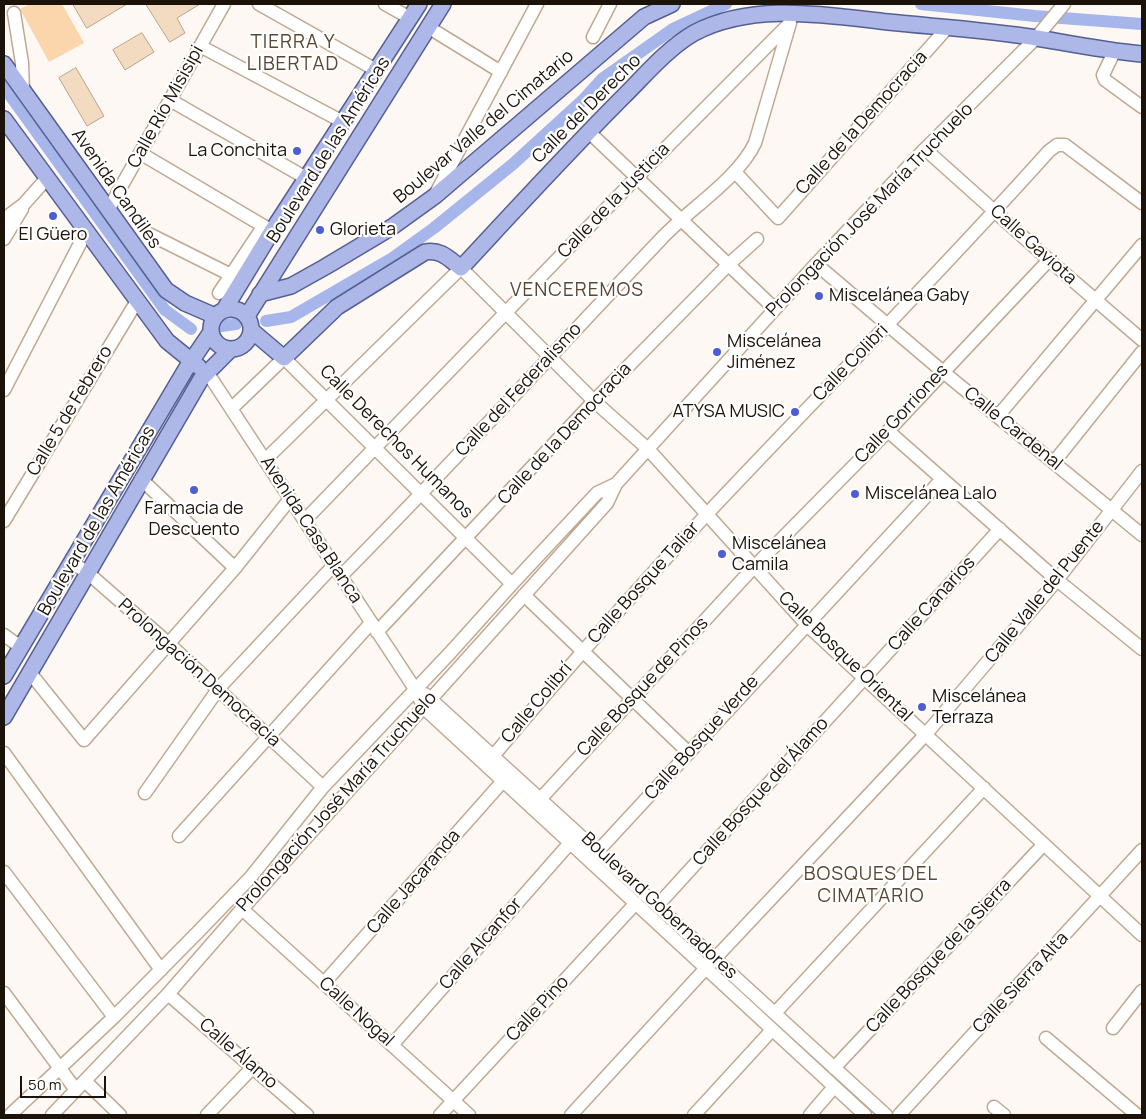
<!DOCTYPE html>
<meta charset="utf-8">
<style>
body{margin:0}
#map{position:relative;width:1146px;height:1119px;overflow:hidden;background:#fdf8f3;font-family:Manrope,sans-serif}
canvas{display:block}
.frame{position:absolute;inset:0;border:5px solid #1b130a;pointer-events:none}
.scale{position:absolute;left:20px;top:1076px;width:86px;height:22px;box-sizing:border-box;border:2px solid #1b130a;border-top:0;padding-left:6px;font-size:15px;line-height:18px;white-space:nowrap;color:#1b130a;-webkit-text-stroke:4px #fff;paint-order:stroke}
</style>
<div id="map">
<canvas width="1146" height="1119"></canvas>
<div class="frame"></div>
<div class="scale">50 m</div>
</div>
<script>
const ctx = document.querySelector('canvas').getContext('2d');
ctx.lineJoin = 'round';
function fillPath(path, color) {
  ctx.fillStyle = color;
  ctx.fill(path, 'evenodd');
}
function strokePath(path, color, width, dash) {
  ctx.strokeStyle = color;
  ctx.lineWidth = width;
  ctx.lineCap = dash ? 'butt' : 'round';
  ctx.setLineDash(dash || []);
  ctx.stroke(path);
}
function drawText(font, color, halo, rows, align = 'center') {
  ctx.font = font + ' Manrope,sans-serif';
  ctx.lineWidth = 4.5;
  ctx.setLineDash([]);
  ctx.textBaseline = 'middle';
  ctx.strokeStyle = halo;
  ctx.fillStyle = color;
  for (const [text, x, y, turn = 0] of rows) {
    ctx.save();
    ctx.translate(x, y);
    ctx.rotate((+turn || 0) * Math.PI / 180);
    ctx.textAlign = isNaN(turn) ? turn : align;
    if (halo) ctx.strokeText(text, 0, 0);
    ctx.fillText(text, 0, 0);
    ctx.restore();
  }
}
fillPath(new Path2D(`
 M 30,4 L 62,4 L 84,43 L 49,62 L 20,9 Z`), '#fbd5ab');
strokePath(new Path2D(`
 M 921,4 L 1035,16 L 1142,24
 M 4,87 L 165,310 L 191,329
 M 266,321 L 291,317 L 391,259 L 434,228 L 513,164 L 583,100 L 602,79 L 673,29 L 726,4
 M 221,326 L 236,324`), '#a6b5ea', 12);
const building = new Path2D(`
 M 73,4 L 127,4 L 87,28 Z
 M 146,4 L 200,4 L 177,18 L 185,33 L 170,42 Z
 M 142,33 L 154,52 L 125,70 L 113,50 Z
 M 76,68 L 104,116 L 87,126 L 59,78 Z`);
fillPath(building, '#f2dbc1');
strokePath(building, '#b9a28a', 1);
const minor = new Path2D(`
 M 259,4 L 376,70
 M 385,4 L 410,18
 M 14,13 L 22,63 L 23,91
 M 428,27 L 501,72
 M 593,37 L 610,4
 M 200,46 L 343,122
 M 1114,52 L 1103,75 L 1105,80 L 1142,107
 M 170,100 L 306,178
 M 589,132 L 775,309
 M 925,149 L 1049,260 L 1142,340
 M 140,153 L 272,231
 M 735,172 L 778,218 L 947,28
 M 436,193 L 537,4
 M 108,210 L 224,4
 M 4,219 L 24,204 L 47,178
 M 149,234 L 231,275
 M 4,239 L 22,209
 M 816,264 L 942,371 L 1142,535
 M 219,293 L 263,227
 M 207,372 L 415,689 L 424,708 L 865,1115
 M 4,390 L 86,232
 M 232,408 L 284,358 L 512,584
 M 998,416 L 1142,245
 M 888,431 L 1057,580 L 1142,649
 M 265,460 L 461,268 L 594,401 L 648,449 L 806,624 L 1142,935
 M 1054,462 L 1142,352
 M 141,479 L 235,568
 M 305,520 L 637,177 L 788,25
 M 4,521 L 137,301
 M 73,563 L 88,573 L 168,643 L 323,787
 M 341,576 C 450,466 554,352 661,239 C 689,209 738,179 755,143 L 790,23
 M 524,595 L 689,753
 M 377,632 L 594,401 L 728,265 L 757,239
 M 4,635 L 15,643 L 24,644
 M 31,674 L 84,740 L 235,568 L 290,499
 M 425,694 L 886,1115
 M 4,753 L 161,970
 M 494,755 C 563,673 634,592 707,514 C 821,393 938,275 1049,151 L 1057,145 L 1065,145 L 1142,203
 M 145,793 L 219,688 L 334,565
 M 532,808 L 754,567 L 888,431 L 1049,260
 M 179,836 L 371,623
 M 598,851 L 942,479
 M 4,872 L 114,1017
 M 658,905 L 1000,529
 M 242,909 L 469,1115
 M 324,983 L 503,781
 M 4,993 L 76,1090
 M 168,994 L 307,1115
 M 775,1013 L 984,788
 M 1113,1028 L 1142,991
 M 1046,1038 L 1137,1115
 M 392,1045 L 570,843
 M 834,1068 L 1044,844
 M 86,1082 L 120,1115
 M 994,1107 L 1004,1115
 M 10,1115 L 114,1017 L 198,932 L 250,878 L 323,787 L 450,653 L 512,584 L 597,493 L 616,484
 M 52,1115 L 168,994 L 242,909 L 607,503 L 616,484 L 816,264 L 925,149 L 1036,38 L 1064,4
 M 207,1115 L 253,1067
 M 440,1115 L 636,903
 M 571,1115 L 706,968 L 926,734 L 1057,580 L 1142,471
 M 694,1115 L 772,1030
 M 810,1115 L 834,1087
 M 899,1115 L 1142,850`);
const major = new Path2D(`
 M 4,64 L 166,290 L 185,303 L 215,316
 M 4,119 L 167,341 L 199,367
 M 260,294 L 291,286 L 325,267 L 392,227 L 435,196 L 644,17 L 672,4
 M211 329a20 20 0 1 1 40 0a20 20 0 1 1-40 0Z
 M 224,310 L 272,231 L 419,4
 M 247,316 L 443,4
 M 251,330 L 284,358 L 337,307 L 425,252 C 441,249 449,259 461,268 C 515,210 568,152 624,96 C 645,75 668,48 694,33 C 753,2 825,15 888,22 C 937,27 988,30 1037,38 C 1072,44 1107,51 1142,54
 M 4,676 L 186,369 L 211,332
 M 4,717 L 201,379 L 230,350`);
strokePath(minor, '#c0a991', 15);
strokePath(major, '#565f92', 18);
strokePath(minor, '#fff', 12);
strokePath(major, '#adb8e9', 15);
for (const [x, y, r, color] of [
 [297,151,5,"#4d5dd3"],
 [53,216,5,"#4d5dd3"],
 [320,230,5,"#4d5dd3"],
 [819,296,5,"#4d5dd3"],
 [717,352,5,"#4d5dd3"],
 [795,412,5,"#4d5dd3"],
 [194,490,5,"#4d5dd3"],
 [855,494,5,"#4d5dd3"],
 [722,554,5,"#4d5dd3"],
 [922,707,5,"#4d5dd3"]
]) {
  const dot = new Path2D();
  dot.arc(x, y, r, 0, 2 * Math.PI);
  ctx.fillStyle = color;
  ctx.fill(dot);
  strokePath(dot, '#fff', 2);
}
drawText('18px', '#1b130a', '#fff', [
 ["Calle Río Misisipi",166,107,-61],
 ["Calle del Derecho",587,109,-45],
 ["Calle de la Democracia",862,123,-48],
 ["Boulevar Valle del Cimatario",484,127,-40],
 ["Boulevard de las Américas",329,150,-58],
 ["Avenida Candiles",116,189,55],
 ["Calle de la Justicia",614,201,-46],
 ["Prolongación José María Truchuelo",870,210,-46],
 ["Calle Gaviota",1033,245,42],
 ["Calle Colibri",851,363,-46],
 ["Calle del Federalismo",519,390,-47],
 ["Calle 5 de Febrero",70,411,-59],
 ["Calle Gorriones",902,414,-47],
 ["Calle Cardenal",1013,429,39],
 ["Calle de la Democracia",565,434,-47],
 ["Calle Derechos Humanos",396,442,45],
 ["Boulevard de las Américas",97,521,-60],
 ["Avenida Casa Blanca",311,530,57],
 ["Calle Bosque Taliar",644,583,-48],
 ["Calle Valle del Puente",1045,592,-51],
 ["Calle Canarios",932,604,-48],
 ["Calle Bosque Oriental",845,657,44],
 ["Prolongación Democracia",199,673,42],
 ["Calle Bosque de Pinos",643,687,-47],
 ["Calle Colibrí",537,703,-50],
 ["Calle Bosque Verde",702,738,-48],
 ["Calle Bosque del Álamo",761,792,-48],
 ["Prolongación José María Truchuelo",337,802,-48],
 ["Calle Jacaranda",414,882,-49],
 ["Boulevard Gobernadores",659,906,43],
 ["Calle Alcanfor",481,944,-49],
 ["Calle Bosque de la Sierra",939,956,-47],
 ["Calle Sierra Alta",1021,983,-47],
 ["Calle Pino",538,1009,-47],
 ["Calle Nogal",356,1012,42],
 ["Calle Álamo",238,1054,41]
]);
drawText('18px', '#1b130a', '#fff', [
 ["La Conchita",287,151,"right"],
 ["Glorieta",330,230],
 ["El Güero",53,235,"center"],
 ["Miscelánea Gaby",829,296],
 ["Miscelánea",727,342],
 ["Jiménez",727,363],
 ["ATYSA MUSIC",785,412,"right"],
 ["Miscelánea Lalo",865,494],
 ["Farmacia de",194,509,"center"],
 ["Descuento",194,530,"center"],
 ["Miscelánea",732,544],
 ["Camila",732,565],
 ["Miscelánea",932,697],
 ["Terraza",932,718]
], 'left');
ctx.letterSpacing = '1px';
drawText('19px', '#5a4731', '#fff', [
 ["TIERRA Y",293,43],
 ["LIBERTAD",293,65],
 ["VENCEREMOS",577,291],
 ["BOSQUES DEL",871,875],
 ["CIMATARIO",871,897]
]);
ctx.letterSpacing = '0px';
</script>
